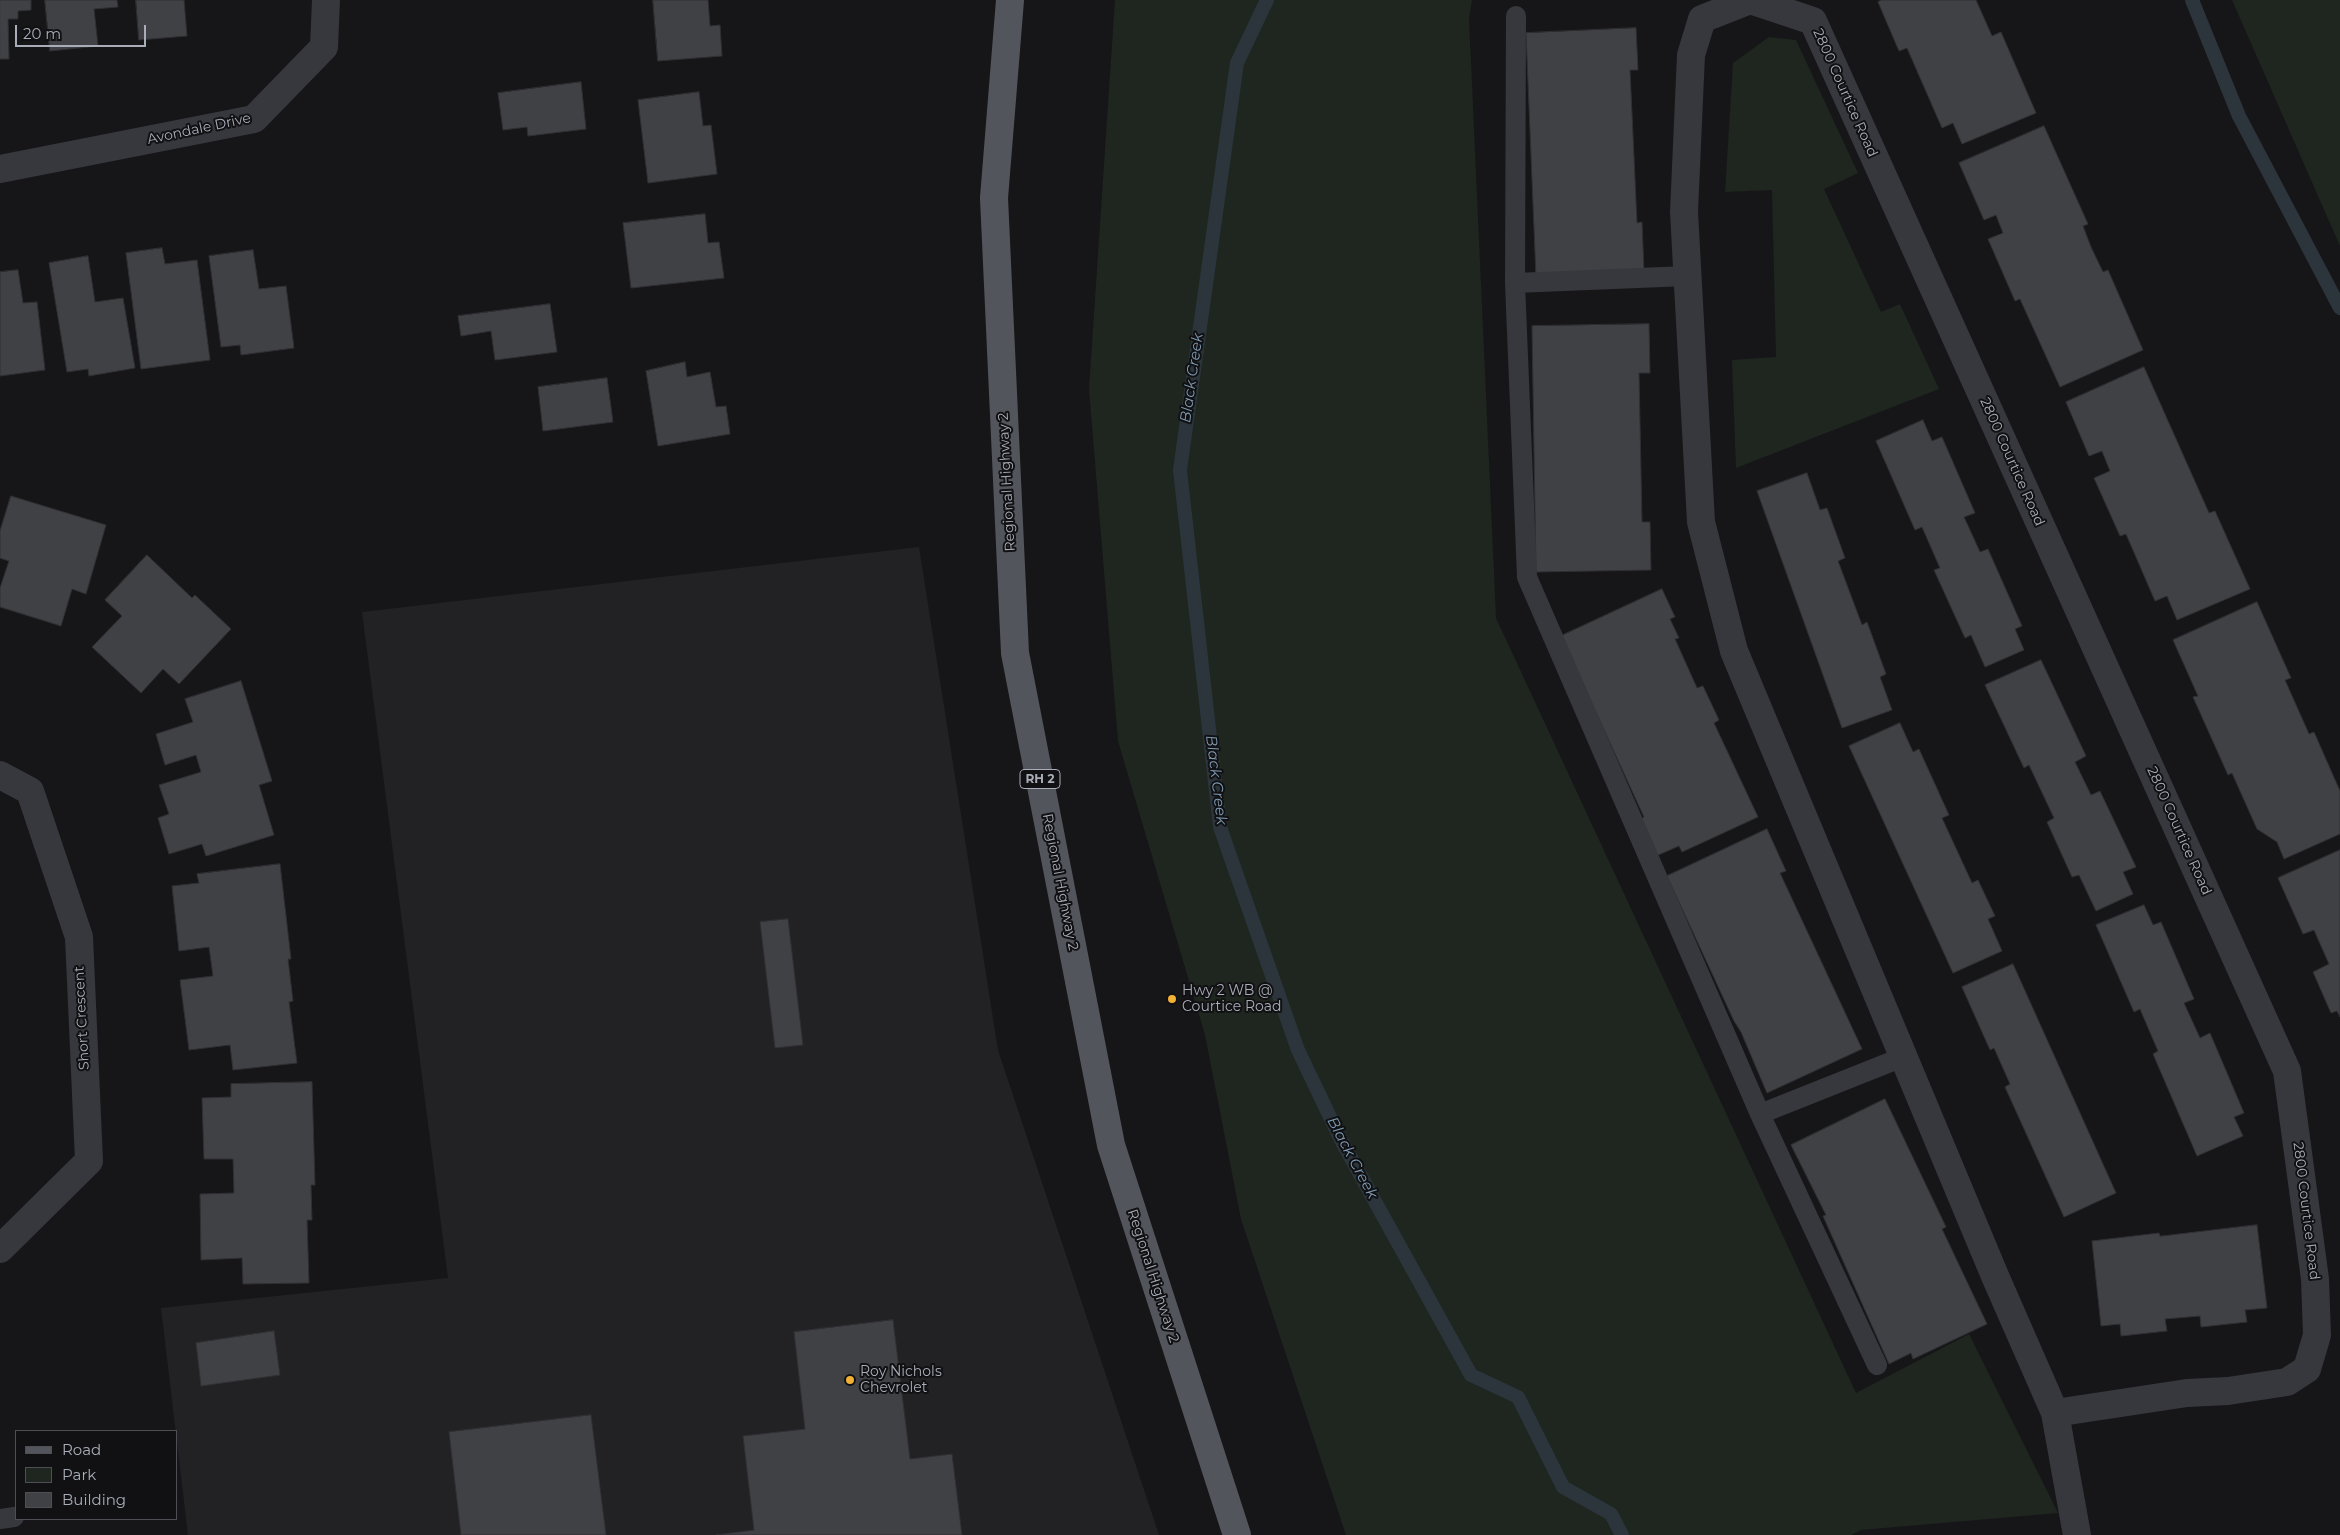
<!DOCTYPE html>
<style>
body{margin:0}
#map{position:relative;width:2340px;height:1535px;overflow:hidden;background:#161618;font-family:Montserrat,sans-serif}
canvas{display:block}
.legend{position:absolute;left:15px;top:1430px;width:162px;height:90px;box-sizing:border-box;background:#111113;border:1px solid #4d4f55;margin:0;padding:6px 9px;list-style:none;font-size:15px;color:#a8adb8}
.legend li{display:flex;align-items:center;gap:10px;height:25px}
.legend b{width:25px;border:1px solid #4d4f55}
.scale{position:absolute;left:15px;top:25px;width:131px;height:22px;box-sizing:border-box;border:2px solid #a8adb8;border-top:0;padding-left:6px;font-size:15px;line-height:18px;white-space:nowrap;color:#a8adb8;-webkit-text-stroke:4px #111113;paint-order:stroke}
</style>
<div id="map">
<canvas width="2340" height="1535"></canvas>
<ul class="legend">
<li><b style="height:6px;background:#53555c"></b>Road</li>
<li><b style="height:14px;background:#1e261f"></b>Park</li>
<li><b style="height:14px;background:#404145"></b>Building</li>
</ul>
<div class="scale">20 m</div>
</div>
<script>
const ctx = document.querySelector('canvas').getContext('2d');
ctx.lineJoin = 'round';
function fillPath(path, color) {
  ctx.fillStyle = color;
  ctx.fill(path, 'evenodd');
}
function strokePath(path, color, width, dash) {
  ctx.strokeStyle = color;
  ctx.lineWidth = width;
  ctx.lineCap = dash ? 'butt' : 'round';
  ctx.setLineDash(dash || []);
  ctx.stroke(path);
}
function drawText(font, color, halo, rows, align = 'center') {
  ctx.font = font + ' Montserrat,sans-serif';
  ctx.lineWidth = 4;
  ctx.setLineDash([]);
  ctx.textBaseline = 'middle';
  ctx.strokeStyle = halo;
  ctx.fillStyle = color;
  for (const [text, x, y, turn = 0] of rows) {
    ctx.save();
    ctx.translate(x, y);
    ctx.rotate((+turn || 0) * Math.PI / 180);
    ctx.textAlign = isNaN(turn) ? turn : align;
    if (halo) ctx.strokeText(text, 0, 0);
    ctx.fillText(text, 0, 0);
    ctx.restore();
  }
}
fillPath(new Path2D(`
 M 919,547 L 998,1050 L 1159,1535 L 188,1535 L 161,1308 L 448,1278 L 362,612 Z`), '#222225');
fillPath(new Path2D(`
 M 1115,0 L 1472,0 L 1469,18 L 1496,618 L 1856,1393 L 1969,1334 L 2058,1513 L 1861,1530 L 1851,1535 L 1346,1535 L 1241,1219 L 1205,1035 L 1118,741 L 1089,389 Z
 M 2232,0 L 2340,0 L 2340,246 Z
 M 1769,37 L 1796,40 L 1858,173 L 1824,189 L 1881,312 L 1900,304 L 1939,389 L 1736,468 L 1732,360 L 1776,357 L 1772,190 L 1725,192 L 1733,63 Z`), '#1e261f');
strokePath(new Path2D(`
 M 1267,0 L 1237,63 L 1180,470 L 1220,827 L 1298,1050 L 1341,1140 L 1471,1375 L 1518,1397 L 1563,1487 L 1611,1514 L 1622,1535
 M 2192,0 L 2239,116 L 2340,308`), '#2c353c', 14);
const building = new Path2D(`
 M 0,0 L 31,0 L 31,10 L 18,11 L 18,19 L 8,19 L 9,59 L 0,59 Z
 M 45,0 L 117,0 L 118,7 L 94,9 L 98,46 L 50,51 Z
 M 136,0 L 184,0 L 187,36 L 139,40 Z
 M 653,0 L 708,0 L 710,26 L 720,25 L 722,56 L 658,61 Z
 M 1882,0 L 1976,0 L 1992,36 L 2001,32 L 2036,113 L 1962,144 L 1953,123 L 1942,128 L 1907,48 L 1899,51 L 1878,2 Z
 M 1636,28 L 1638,70 L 1630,70 L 1637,223 L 1642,222 L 1644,272 L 1536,277 L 1526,33 Z
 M 581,82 L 586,129 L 528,136 L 527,127 L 503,130 L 498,93 Z
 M 699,92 L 703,126 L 711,125 L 717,174 L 648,183 L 638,100 Z
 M 2044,126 L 2088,224 L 2083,226 L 2091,247 L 2103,272 L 2108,270 L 2143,350 L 2060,387 L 2020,299 L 2015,301 L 1988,239 L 2003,233 L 1996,215 L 1984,220 L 1959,163 Z
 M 705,214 L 708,243 L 719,242 L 724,278 L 631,288 L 623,223 Z
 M 162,248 L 165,264 L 197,260 L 210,360 L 141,369 L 126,253 Z
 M 253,250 L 259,289 L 286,286 L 294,348 L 241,355 L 240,345 L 221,347 L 209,256 Z
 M 88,256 L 95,302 L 123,298 L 135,368 L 89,376 L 88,369 L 67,372 L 49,263 Z
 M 18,270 L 23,303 L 37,302 L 45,370 L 0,376 L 0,272 Z
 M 550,304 L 557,352 L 495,360 L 491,331 L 461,336 L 458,316 Z
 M 1649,324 L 1650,373 L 1639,373 L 1642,522 L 1650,522 L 1651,570 L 1536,572 L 1532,326 Z
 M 685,362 L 687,377 L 710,372 L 716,407 L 726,406 L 730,434 L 658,446 L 646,371 Z
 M 2144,367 L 2209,513 L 2215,511 L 2250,589 L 2177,620 L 2167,596 L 2155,601 L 2126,534 L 2120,536 L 2094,478 L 2110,471 L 2102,451 L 2089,456 L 2066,402 Z
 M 607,378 L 613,422 L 543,431 L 538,387 Z
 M 1923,420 L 1932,441 L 1942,437 L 1975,513 L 1964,517 L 1980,552 L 1988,549 L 2022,626 L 2015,629 L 2024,650 L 1985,667 L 1971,635 L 1965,638 L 1934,570 L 1940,568 L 1922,527 L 1915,530 L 1876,441 Z
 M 1807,473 L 1820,510 L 1827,508 L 1845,558 L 1838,561 L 1862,625 L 1867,622 L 1886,674 L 1880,677 L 1892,710 L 1842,728 L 1757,491 Z
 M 11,496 L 106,525 L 86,594 L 72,589 L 61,626 L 0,607 L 0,588 L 9,561 L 0,558 L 0,531 Z
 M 147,555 L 192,598 L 195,595 L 231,629 L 179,684 L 163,669 L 141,693 L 92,647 L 122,616 L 105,600 Z
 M 1662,589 L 1675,617 L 1670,619 L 1679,638 L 1675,639 L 1697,688 L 1703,686 L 1719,720 L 1714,723 L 1758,817 L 1682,852 L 1679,846 L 1656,856 L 1640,820 L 1644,817 L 1561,636 Z
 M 2257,602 L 2291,678 L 2285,680 L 2309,734 L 2314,732 L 2340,791 L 2340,834 L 2284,859 L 2277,842 L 2257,829 L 2232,773 L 2228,775 L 2193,697 L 2198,696 L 2173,640 Z
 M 2041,660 L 2086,756 L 2075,762 L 2091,795 L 2100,791 L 2136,867 L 2123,872 L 2133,894 L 2096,911 L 2079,875 L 2072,877 L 2047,822 L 2054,818 L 2029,765 L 2024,768 L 1985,685 Z
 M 241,681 L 272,781 L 259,785 L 274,835 L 206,856 L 202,844 L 169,854 L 158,818 L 169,814 L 159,785 L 201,772 L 196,755 L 165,765 L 156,734 L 193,722 L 185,699 Z
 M 1900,723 L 1913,752 L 1919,749 L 1949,815 L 1942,818 L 1972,883 L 1978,880 L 1995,916 L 1988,919 L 2002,951 L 1953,973 L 1849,746 Z
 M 1767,829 L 1786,871 L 1780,873 L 1862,1049 L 1767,1093 L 1741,1032 L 1734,1021 L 1667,876 Z
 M 2340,850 L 2340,1017 L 2337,1011 L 2331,1013 L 2313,972 L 2329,964 L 2314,930 L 2303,934 L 2278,878 Z
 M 280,864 L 291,959 L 288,959 L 293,1001 L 289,1002 L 297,1063 L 233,1070 L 230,1045 L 189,1050 L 180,980 L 213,976 L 209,947 L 179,951 L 172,886 L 199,883 L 197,874 Z
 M 2144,905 L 2153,925 L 2161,922 L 2194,999 L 2184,1003 L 2200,1038 L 2210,1033 L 2244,1113 L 2234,1117 L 2243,1136 L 2197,1156 L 2153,1054 L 2158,1051 L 2140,1009 L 2134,1012 L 2096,925 Z
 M 788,919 L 803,1045 L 775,1048 L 760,922 Z
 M 2013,964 L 2116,1193 L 2064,1217 L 2005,1087 L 2010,1084 L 1994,1048 L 1990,1050 L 1962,987 Z
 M 312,1082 L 315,1185 L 311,1185 L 312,1220 L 307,1220 L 309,1283 L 243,1284 L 242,1258 L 201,1260 L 200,1194 L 234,1193 L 233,1159 L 204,1159 L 202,1098 L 231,1097 L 231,1084 Z
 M 1885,1099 L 1946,1227 L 1942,1229 L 1987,1324 L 1913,1359 L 1911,1353 L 1889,1364 L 1823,1216 L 1826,1215 L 1791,1145 Z
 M 2257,1225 L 2267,1308 L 2245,1310 L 2247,1322 L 2201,1327 L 2200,1316 L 2165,1319 L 2167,1331 L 2121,1336 L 2120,1324 L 2101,1326 L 2092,1241 L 2159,1233 L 2160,1236 Z
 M 893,1320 L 910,1459 L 952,1454 L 962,1535 L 716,1535 L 754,1530 L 743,1436 L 805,1429 L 794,1332 Z
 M 274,1331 L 280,1375 L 201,1386 L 196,1343 Z
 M 591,1415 L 606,1535 L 461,1535 L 449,1432 Z`);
fillPath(building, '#404145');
strokePath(building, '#303034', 1);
strokePath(new Path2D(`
 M 1516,16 L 1515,283 L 1527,577 L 1760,1114 L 1877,1365
 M 1515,283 L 1687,276
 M 1760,1114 L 1903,1057
 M 0,1519 L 14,1517`), '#37383d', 20);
strokePath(new Path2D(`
 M 0,169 L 254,119 L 324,47 L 326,0
 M 0,775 L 30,791 L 79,937 L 89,1161 L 0,1249
 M 2055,1413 L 2187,1393 L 2228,1391 L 2287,1382 L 2307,1369 L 2317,1335 L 2315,1279 L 2287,1071 L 1813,21 L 1750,0 L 1702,19 L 1691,55 L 1684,212 L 1701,522 L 1734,651 L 1995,1276 L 2055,1413 L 2077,1535`), '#37383d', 28);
strokePath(new Path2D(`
 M 1010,0 L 994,198 L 1015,653 L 1111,1145 L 1237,1535`), '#53555c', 28);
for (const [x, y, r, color] of [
 [1172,999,5,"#f2b134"],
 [850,1380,5,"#f2b134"]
]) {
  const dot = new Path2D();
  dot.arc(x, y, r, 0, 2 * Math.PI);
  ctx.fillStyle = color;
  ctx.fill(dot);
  strokePath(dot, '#111113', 2);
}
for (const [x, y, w] of [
 [1040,779,40]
]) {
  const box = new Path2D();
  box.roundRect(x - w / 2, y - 9.5, w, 19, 4);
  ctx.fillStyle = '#111113';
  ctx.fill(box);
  strokePath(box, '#a8adb8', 1);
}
drawText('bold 12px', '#a8adb8', null, [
 ["RH 2",1040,779]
]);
drawText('14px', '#a8adb8', '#111113', [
 ["2800 Courtice Road",1845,93,66],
 ["Avondale Drive",199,129,-12],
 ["2800 Courtice Road",2012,462,66],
 ["Regional Highway 2",1007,482,-93],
 ["2800 Courtice Road",2179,831,66],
 ["Regional Highway 2",1060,882,79],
 ["Short Crescent",82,1018,-93],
 ["2800 Courtice Road",2306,1211,83],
 ["Regional Highway 2",1153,1276,72]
]);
drawText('14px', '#a8adb8', '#111113', [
 ["Hwy 2 WB @",1182,991],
 ["Courtice Road",1182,1007],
 ["Roy Nichols",860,1372],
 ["Chevrolet",860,1388]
], 'left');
drawText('italic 15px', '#7f9bb3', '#111113', [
 ["Black Creek",1192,378,-82],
 ["Black Creek",1216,780,83],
 ["Black Creek",1352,1158,62]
]);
</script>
